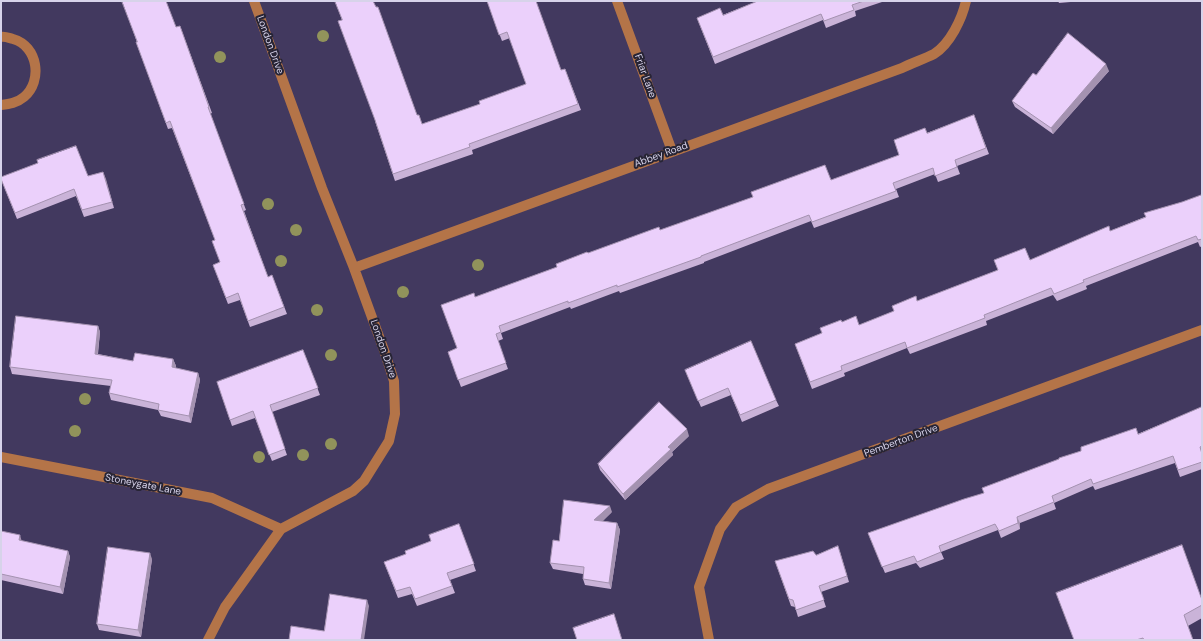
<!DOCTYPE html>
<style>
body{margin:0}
#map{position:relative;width:1203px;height:641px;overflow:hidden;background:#42395f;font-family:"DM Sans",sans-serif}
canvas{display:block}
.frame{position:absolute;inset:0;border:2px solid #d7d3ea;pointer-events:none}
</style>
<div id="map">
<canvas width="1203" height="641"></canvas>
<div class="frame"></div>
</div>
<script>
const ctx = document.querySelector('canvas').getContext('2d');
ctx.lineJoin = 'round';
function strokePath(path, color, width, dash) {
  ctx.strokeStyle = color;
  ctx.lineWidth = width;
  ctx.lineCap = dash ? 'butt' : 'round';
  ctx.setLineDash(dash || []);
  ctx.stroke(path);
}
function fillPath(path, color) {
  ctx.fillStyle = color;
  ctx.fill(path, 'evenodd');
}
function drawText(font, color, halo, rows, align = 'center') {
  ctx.font = font + ' "DM Sans",sans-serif';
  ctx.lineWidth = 4;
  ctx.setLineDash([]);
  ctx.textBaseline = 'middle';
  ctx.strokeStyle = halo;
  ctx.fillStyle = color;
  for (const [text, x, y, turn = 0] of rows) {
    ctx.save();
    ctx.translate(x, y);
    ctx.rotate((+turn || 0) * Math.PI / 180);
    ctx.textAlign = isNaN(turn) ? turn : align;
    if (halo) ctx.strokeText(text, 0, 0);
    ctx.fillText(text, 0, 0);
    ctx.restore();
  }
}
strokePath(new Path2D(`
 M 617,1 L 672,151
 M 1,37 C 5,36 9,38 13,39 C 38,46 43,81 24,97 C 17,103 9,104 1,105
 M 354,268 L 902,68 C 912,63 924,59 934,54 C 950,44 962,19 966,1
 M 1,457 L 212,498 L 281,529
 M 208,640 L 225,607 L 281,529 L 353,491 L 364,481 L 389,441 L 395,414 L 394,381 L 385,353 L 354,268 L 322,188 L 254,1
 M 709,640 L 699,587 L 720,529 L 736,507 L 768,489 L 1202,330`), '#b47448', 10);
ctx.fillStyle = '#91935b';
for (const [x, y] of [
 [323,36],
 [220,57],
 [268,204],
 [296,230],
 [281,261],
 [478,265],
 [403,292],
 [317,310],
 [331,355],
 [85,399],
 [75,431],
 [331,444],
 [303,455],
 [259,457]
]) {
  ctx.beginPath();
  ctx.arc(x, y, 6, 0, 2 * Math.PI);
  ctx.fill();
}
fillPath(new Path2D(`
 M 487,1 L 561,70 L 565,69 L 581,110 L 472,150 L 473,154 L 395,181 L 375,121 L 417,115 L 422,124 L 480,104 L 526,84 L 510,38 L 502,41 Z
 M 758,1 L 885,1 L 855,11 L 856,16 L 826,28 L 823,20 L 715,64 L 697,18 L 723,15 Z
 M 1058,1 L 1082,1 L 1059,3 Z
 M 180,26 L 212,113 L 210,114 L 246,210 L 244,211 L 268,277 L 272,275 L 287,314 L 250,327 L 240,300 L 228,304 L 213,265 L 220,262 L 215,240 L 172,128 L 168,129 L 136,42 Z
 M 1109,71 L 1053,134 L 1015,107 L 1012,101 L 1036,75 Z
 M 974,115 L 989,154 L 957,166 L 960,174 L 938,182 L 935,174 L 896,189 L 899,197 L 814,228 L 811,221 L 704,262 L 704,263 L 620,293 L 619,291 L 571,309 L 570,307 L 501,333 L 503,339 L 498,341 L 508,369 L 461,387 L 448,352 L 457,348 L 475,297 L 557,267 L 588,253 L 661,230 L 753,197 L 751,192 L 831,180 L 899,155 L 927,133 Z
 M 103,172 L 114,208 L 84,217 L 76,196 L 17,219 L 3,184 L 88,176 Z
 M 1202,195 L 1202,246 L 1200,247 L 1198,242 L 1086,286 L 1087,289 L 1057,301 L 1053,295 L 986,321 L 987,325 L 910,354 L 907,348 L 844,373 L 845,376 L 812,389 L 795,344 L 822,333 L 842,322 L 859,325 L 894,311 L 916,296 L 917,301 L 998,270 L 994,260 L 1030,260 L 1110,231 L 1182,202 Z
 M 98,326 L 100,332 L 98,354 L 133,361 L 173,359 L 176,366 L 175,368 L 198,373 L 200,380 L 191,423 L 161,416 L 158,410 L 111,400 L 109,393 L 111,386 L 12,374 L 10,367 Z
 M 303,350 L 320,395 L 272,412 L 287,455 L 272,461 L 255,418 L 232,426 L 217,382 Z
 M 685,370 L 776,400 L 779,406 L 742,422 L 731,395 L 701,407 Z
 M 1202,407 L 1202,469 L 1180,477 L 1175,463 L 1095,490 L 1093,486 L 1054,503 L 1056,509 L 1020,523 L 1020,529 L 1001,538 L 998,530 L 941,552 L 944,559 L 920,568 L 916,563 L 885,573 L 868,533 L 984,493 L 1081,451 L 1138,434 Z
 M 689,436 L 672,452 L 673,455 L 625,500 L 600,470 L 598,464 Z
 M 612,512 L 602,521 L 617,523 L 620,530 L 611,589 L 585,585 L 583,579 L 583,574 L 553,569 L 550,563 L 559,541 Z
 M 459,524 L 476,571 L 450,580 L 455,593 L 417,606 L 412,594 L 398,598 L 384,562 L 406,554 L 405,551 L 431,541 L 429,535 Z
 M 1,531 L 22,541 L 68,551 L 70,557 L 63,594 L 1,580 Z
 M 840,552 L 849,582 L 821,592 L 826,607 L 798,617 L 795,607 L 791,606 L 775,561 Z
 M 152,559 L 141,637 L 99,630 L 97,624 Z
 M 1202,600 L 1202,618 L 1188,626 L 1193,640 L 1073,640 Z`), '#cab3d8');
fillPath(new Path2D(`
 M 1106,64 L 1109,71 L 1053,134 L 1051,128 Z
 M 103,172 L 106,179 L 114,208 L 112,202 Z
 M 98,326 L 100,332 L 97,360 L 95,354 Z
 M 173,359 L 176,366 L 174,373 L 172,367 Z
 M 198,373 L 200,380 L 191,423 L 189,416 Z
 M 687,429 L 689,436 L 672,452 L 673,455 L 625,500 L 623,494 L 668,447 Z
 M 610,506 L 612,512 L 597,527 L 594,520 Z
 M 1017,517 L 1020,523 L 1020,529 L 1018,523 Z
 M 617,523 L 620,530 L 611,589 L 609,583 Z
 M 20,535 L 22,542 L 19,540 Z
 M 68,551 L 70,557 L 63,594 L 60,587 Z
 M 150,553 L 152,559 L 141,637 L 138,630 Z
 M 367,600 L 369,606 L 364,640 L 361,640 Z`), '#a492b0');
const building = new Path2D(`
 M 122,1 L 166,1 L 176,27 L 180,26 L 209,107 L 208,107 L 244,204 L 241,205 L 268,277 L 272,275 L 284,307 L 248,321 L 238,293 L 226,298 L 213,265 L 220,262 L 212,241 L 215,240 L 170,121 L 166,123 L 136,42 L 137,42 Z
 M 335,1 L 373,1 L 376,7 L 378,7 L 417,115 L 419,115 L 422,124 L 480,104 L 479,101 L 526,84 L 507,32 L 499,35 L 487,1 L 536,1 L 561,70 L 565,69 L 578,104 L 469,144 L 470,147 L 393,174 L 375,120 L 338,21 L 342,20 Z
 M 758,1 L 864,1 L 852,5 L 854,10 L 824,21 L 821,14 L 713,57 L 697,18 L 720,8 L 723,15 Z
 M 1068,33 L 1106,64 L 1051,128 L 1012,101 L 1033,73 L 1036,75 Z
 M 974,115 L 986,148 L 955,160 L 957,167 L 935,176 L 933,168 L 893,183 L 896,191 L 812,222 L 809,215 L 701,256 L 701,257 L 617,287 L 617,285 L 568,303 L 568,301 L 499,326 L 501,332 L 496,334 L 506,363 L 458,380 L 448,352 L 457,348 L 441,305 L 474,293 L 475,297 L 557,267 L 556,264 L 587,252 L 588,253 L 659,227 L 660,230 L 753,197 L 751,192 L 825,165 L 831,180 L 899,155 L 894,140 L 925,128 L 927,133 Z
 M 76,146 L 88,176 L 103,172 L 112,202 L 82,210 L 74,189 L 15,213 L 1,179 L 1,177 L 38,163 L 37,160 Z
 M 1202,195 L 1202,239 L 1198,240 L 1196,236 L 1083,280 L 1084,282 L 1054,294 L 1051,288 L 984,315 L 985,318 L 907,348 L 905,342 L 841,366 L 842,370 L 810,382 L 795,344 L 822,333 L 820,328 L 841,320 L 842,322 L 856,316 L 859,325 L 894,311 L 892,306 L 916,296 L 917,301 L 998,270 L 994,260 L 1025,248 L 1030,260 L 1109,226 L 1110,231 L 1146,217 L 1144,213 L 1182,202 Z
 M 16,316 L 98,326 L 95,354 L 133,361 L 135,353 L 173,359 L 172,367 L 198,373 L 189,416 L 158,410 L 159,404 L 109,393 L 112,380 L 10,367 Z
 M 751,341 L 776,400 L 740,415 L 728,388 L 698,401 L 685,370 Z
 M 303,350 L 318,388 L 270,405 L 285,449 L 269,455 L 253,411 L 230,420 L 217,382 Z
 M 659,402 L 687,429 L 668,447 L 671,449 L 623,494 L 598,464 Z
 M 1202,407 L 1202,446 L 1200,447 L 1202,454 L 1202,462 L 1178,470 L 1173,456 L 1093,484 L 1091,479 L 1052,496 L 1054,502 L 1017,517 L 1018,523 L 999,531 L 995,524 L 939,546 L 941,552 L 917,562 L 914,556 L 882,567 L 868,533 L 964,499 L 984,493 L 982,488 L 1059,459 L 1059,458 L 1081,451 L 1081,447 L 1136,428 L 1138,434 Z
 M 564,500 L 610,506 L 594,520 L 617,523 L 609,583 L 583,579 L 584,567 L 550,563 L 553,540 L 559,541 Z
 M 459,524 L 474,564 L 447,573 L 452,586 L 415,599 L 410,587 L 396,591 L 384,562 L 406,554 L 405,551 L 431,541 L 429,535 Z
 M 1,531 L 20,535 L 19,540 L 68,551 L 60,587 L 1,574 Z
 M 1182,545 L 1202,600 L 1202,605 L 1184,615 L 1193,640 L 1144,640 L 1143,638 L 1136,640 L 1074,640 L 1056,593 Z
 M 838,546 L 847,576 L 819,586 L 824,600 L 796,610 L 793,600 L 789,599 L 775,561 L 813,551 L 816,555 Z
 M 108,547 L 150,553 L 138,630 L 97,624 Z
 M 330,594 L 367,600 L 361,640 L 289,640 L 291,626 L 324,631 Z
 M 614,614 L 622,640 L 577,640 L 573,628 Z`);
fillPath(building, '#ebd0fb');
strokePath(building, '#a492b0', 1);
drawText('10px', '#d7d3ea', '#272435', [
 ["London Drive",270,45,70],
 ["Friar Lane",645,76,70],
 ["Abbey Road",661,155,-20],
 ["London Drive",383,349,71],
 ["Pemberton Drive",901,441,-20],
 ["Stoneygate Lane",143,485,11]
]);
</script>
